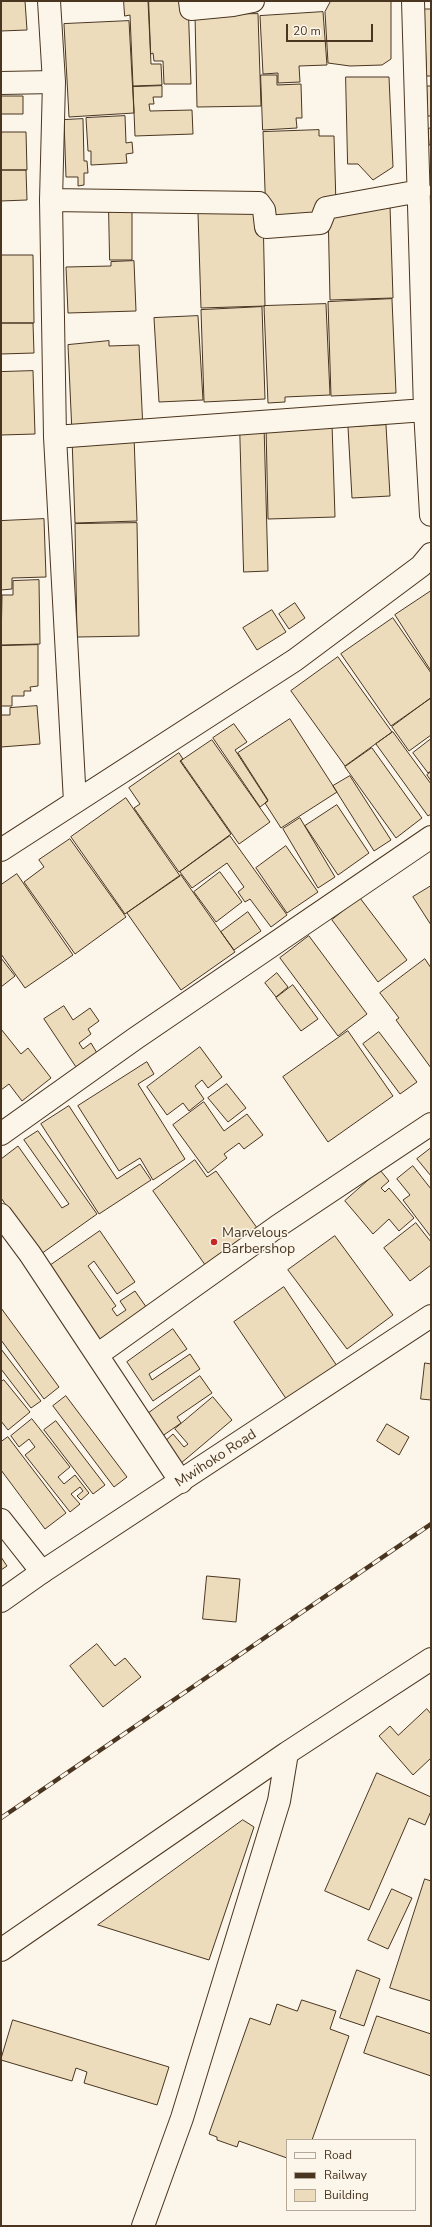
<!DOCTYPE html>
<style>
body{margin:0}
#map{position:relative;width:432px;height:2227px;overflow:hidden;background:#fbf6e9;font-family:"Nunito Sans",sans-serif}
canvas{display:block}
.frame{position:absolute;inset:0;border:2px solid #4a3520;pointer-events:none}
.legend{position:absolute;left:286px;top:2139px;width:130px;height:72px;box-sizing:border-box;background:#fbf6e9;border:1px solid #b4a999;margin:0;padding:5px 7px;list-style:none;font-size:12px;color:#4a3520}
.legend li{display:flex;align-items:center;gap:8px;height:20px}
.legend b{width:20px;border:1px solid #b4a999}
.scale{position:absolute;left:286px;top:24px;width:87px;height:18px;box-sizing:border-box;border:2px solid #4a3520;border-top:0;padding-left:5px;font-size:12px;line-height:14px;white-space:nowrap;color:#4a3520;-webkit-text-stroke:3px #fbf6e9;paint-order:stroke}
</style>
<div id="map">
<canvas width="432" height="2227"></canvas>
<div class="frame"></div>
<ul class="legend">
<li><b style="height:5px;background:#fbf6e9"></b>Road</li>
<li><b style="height:5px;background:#4a3520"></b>Railway</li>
<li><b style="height:11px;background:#ecdcbc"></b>Building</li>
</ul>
<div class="scale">20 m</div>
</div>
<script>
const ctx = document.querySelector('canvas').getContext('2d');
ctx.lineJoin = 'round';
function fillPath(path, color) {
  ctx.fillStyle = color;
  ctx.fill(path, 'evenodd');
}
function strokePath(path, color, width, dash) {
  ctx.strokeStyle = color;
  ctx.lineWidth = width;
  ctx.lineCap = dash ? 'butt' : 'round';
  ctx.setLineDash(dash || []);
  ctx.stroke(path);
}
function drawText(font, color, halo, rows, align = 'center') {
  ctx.font = font + ' "Nunito Sans",sans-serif';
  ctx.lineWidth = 3;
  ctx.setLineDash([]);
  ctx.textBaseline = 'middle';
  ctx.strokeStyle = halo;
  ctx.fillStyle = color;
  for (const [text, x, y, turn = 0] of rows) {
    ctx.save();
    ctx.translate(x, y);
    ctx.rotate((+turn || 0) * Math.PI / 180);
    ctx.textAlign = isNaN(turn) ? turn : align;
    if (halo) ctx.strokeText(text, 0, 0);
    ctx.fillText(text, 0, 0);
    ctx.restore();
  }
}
const building = new Path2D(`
 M 1,1 L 25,1 L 27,30 L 1,31 Z
 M 124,1 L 148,1 L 151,64 L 161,64 L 162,85 L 133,86 L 130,15 L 125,16 Z
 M 149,1 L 188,1 L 191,84 L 164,84 L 163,61 L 154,61 L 153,53 L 151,54 Z
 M 331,1 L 391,1 L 391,59 L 382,65 L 350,66 L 328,63 L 325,12 Z
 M 424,9 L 431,9 L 431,76 L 427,76 Z
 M 323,12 L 327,65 L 299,66 L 300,82 L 278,83 L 278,73 L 263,74 L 260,16 Z
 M 258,14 L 261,106 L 197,107 L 195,15 Z
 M 129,21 L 134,113 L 69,117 L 64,24 Z
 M 261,75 L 277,75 L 277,85 L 301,84 L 302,118 L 296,118 L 297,128 L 263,130 Z
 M 346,77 L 389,77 L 393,167 L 373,180 L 358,164 L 348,164 Z
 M 162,86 L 162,97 L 153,97 L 154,104 L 149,104 L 150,111 L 192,110 L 193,134 L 135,136 L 133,87 Z
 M 427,86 L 431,86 L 431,116 L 428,116 Z
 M 1,96 L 23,96 L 23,114 L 1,114 Z
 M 125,116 L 126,143 L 132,142 L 133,153 L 126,154 L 127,163 L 91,165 L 91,151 L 88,151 L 86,118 Z
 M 83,119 L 84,161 L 87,161 L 88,173 L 84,173 L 84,185 L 78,186 L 78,177 L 66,177 L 64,120 Z
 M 431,128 L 431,145 L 429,145 L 428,129 Z
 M 319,130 L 319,136 L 334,136 L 336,205 L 297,222 L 266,218 L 263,132 Z
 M 2,132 L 26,132 L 27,170 L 1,170 Z
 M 1,170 L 26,170 L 27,200 L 1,201 Z
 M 390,206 L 393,298 L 330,300 L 328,208 Z
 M 109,210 L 132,210 L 132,260 L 110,260 Z
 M 263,211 L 265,306 L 201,308 L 198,213 Z
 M 1,255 L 33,255 L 34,323 L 1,323 Z
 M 134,261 L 136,311 L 68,313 L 66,267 L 111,266 L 111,262 Z
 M 392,299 L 396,393 L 331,396 L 328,302 Z
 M 326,304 L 330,395 L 285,397 L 285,402 L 268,403 L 264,306 Z
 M 262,307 L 265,399 L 204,402 L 201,310 Z
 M 198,316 L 203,400 L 159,402 L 154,318 Z
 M 1,323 L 33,323 L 34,353 L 1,354 Z
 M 109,341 L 109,346 L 139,345 L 143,430 L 72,433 L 68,345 Z
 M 33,371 L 35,434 L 1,435 L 1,372 Z
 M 332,424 L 335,517 L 268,519 L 266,425 Z
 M 240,425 L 264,425 L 268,571 L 244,572 Z
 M 386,425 L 390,496 L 352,498 L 348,427 Z
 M 134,436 L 137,521 L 75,523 L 72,438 Z
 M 44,519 L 46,577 L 12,578 L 12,589 L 1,590 L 1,521 Z
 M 137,523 L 139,636 L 77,637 L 75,524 Z
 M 39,580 L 40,644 L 1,645 L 2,595 L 13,595 L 13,581 Z
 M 431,591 L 431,671 L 395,615 Z
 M 295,603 L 305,618 L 289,629 L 279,614 Z
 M 272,610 L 286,632 L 257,650 L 243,628 Z
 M 393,618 L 431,673 L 431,698 L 391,726 L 341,654 Z
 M 38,645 L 38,686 L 30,687 L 31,691 L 24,691 L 24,696 L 12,696 L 12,706 L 1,706 L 1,646 Z
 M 338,657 L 392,732 L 345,766 L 291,691 Z
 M 431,698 L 431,735 L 409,751 L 392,727 Z
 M 37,706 L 40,744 L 1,747 L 1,715 L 10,715 L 10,708 Z
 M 290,719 L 337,792 L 281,828 L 265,803 L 268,800 L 238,753 Z
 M 234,724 L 247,742 L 235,750 L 268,801 L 260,807 L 213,738 Z
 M 393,732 L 431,784 L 431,814 L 428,816 L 376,744 Z
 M 431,739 L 431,771 L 428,773 L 413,753 Z
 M 212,740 L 270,822 L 239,844 L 181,761 Z
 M 372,748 L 422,818 L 396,838 L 345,767 Z
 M 179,753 L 183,759 L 180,761 L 231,834 L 179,872 L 134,808 L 140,804 L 129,788 Z
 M 431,772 L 431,781 L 427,775 Z
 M 350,776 L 391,840 L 374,851 L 333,786 Z
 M 126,798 L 180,876 L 125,914 L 71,837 Z
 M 337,805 L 369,853 L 338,875 L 305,826 Z
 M 300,818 L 335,877 L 318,888 L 283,829 Z
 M 230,836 L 287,915 L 271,927 L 250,899 L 245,902 L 238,892 L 244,887 L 227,863 L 192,888 L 180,872 Z
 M 70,839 L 126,917 L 75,954 L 24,882 L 44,867 L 39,860 Z
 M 286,846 L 318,892 L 287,913 L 256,868 Z
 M 220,872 L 242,902 L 216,922 L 194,892 Z
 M 17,874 L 73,955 L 25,988 L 1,954 L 1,885 Z
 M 181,875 L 235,952 L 181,990 L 127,913 Z
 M 431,886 L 431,925 L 413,897 Z
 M 360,898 L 407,960 L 378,982 L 332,920 Z
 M 248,912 L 261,931 L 234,950 L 221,932 Z
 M 309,936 L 367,1014 L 338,1036 L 280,958 Z
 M 1,958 L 15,976 L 1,987 Z
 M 425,959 L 431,968 L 431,1068 L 396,1020 L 399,1018 L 380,993 Z
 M 277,973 L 288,987 L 276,997 L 265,983 Z
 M 293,985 L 318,1019 L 301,1031 L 276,998 Z
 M 64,1006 L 73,1020 L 90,1008 L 99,1021 L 88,1029 L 91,1034 L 79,1043 L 83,1049 L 91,1043 L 97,1053 L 76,1067 L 44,1019 Z
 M 1,1029 L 21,1054 L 28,1048 L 51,1078 L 22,1101 L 9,1084 L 1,1090 Z
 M 348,1031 L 393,1096 L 328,1142 L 283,1077 Z
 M 379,1032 L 417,1082 L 400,1094 L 363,1044 Z
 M 200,1047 L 222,1077 L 208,1088 L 202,1080 L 195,1086 L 204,1099 L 189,1111 L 183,1103 L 167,1115 L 147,1087 Z
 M 147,1062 L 154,1074 L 138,1084 L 185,1159 L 153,1180 L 140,1158 L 119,1171 L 78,1106 Z
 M 227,1084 L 246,1108 L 228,1122 L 208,1098 Z
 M 204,1102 L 224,1131 L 247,1114 L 263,1135 L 244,1149 L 239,1143 L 224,1154 L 227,1158 L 208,1173 L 173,1125 Z
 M 69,1106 L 117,1179 L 140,1164 L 151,1180 L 99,1214 L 41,1124 Z
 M 38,1131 L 97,1214 L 41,1254 L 1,1198 L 1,1159 L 18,1146 L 62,1208 L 69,1204 L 24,1140 Z
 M 431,1148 L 431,1176 L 417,1159 Z
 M 195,1160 L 207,1177 L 216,1171 L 260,1232 L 208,1269 L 153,1191 Z
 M 413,1166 L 431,1189 L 431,1237 L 403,1200 L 410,1195 L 397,1179 Z
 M 380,1170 L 389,1181 L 381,1188 L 385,1192 L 389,1188 L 414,1218 L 399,1231 L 389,1219 L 373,1234 L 345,1201 Z
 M 416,1223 L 431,1242 L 431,1265 L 410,1281 L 384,1248 Z
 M 100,1231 L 135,1282 L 117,1294 L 94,1261 L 88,1266 L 116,1306 L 112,1309 L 117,1316 L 126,1310 L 120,1301 L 135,1291 L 149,1311 L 102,1344 L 48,1267 Z
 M 335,1236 L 393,1315 L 347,1349 L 288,1270 Z
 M 284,1287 L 337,1366 L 287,1400 L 234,1322 Z
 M 1,1308 L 59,1387 L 44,1399 L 1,1340 Z
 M 173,1329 L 187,1349 L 149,1374 L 152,1380 L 190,1354 L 200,1369 L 153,1401 L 127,1362 Z
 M 1,1349 L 41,1401 L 31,1408 L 1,1369 Z
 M 425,1363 L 431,1364 L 431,1400 L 421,1399 Z
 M 200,1376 L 212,1393 L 177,1417 L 181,1423 L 161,1437 L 146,1415 Z
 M 4,1380 L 30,1412 L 8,1430 L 1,1421 L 1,1382 Z
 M 66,1396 L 127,1477 L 114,1487 L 53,1406 Z
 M 213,1397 L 232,1420 L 180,1464 L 163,1443 L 173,1434 L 184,1447 L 188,1444 L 175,1429 Z
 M 32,1419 L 70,1467 L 58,1477 L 64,1484 L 75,1475 L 89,1493 L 81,1500 L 77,1496 L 83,1491 L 80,1487 L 71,1494 L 80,1504 L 70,1512 L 25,1455 L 35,1447 L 29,1439 L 19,1447 L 11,1436 Z
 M 56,1421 L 105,1485 L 93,1494 L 44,1430 Z
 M 387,1424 L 409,1437 L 399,1455 L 377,1441 Z
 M 8,1437 L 66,1513 L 45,1529 L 1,1470 L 1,1442 Z
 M 1,1557 L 7,1566 L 1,1570 Z
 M 207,1576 L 240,1579 L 236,1622 L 203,1619 Z
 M 97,1644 L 115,1666 L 125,1658 L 141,1677 L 103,1707 L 70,1666 Z
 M 427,1709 L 431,1714 L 431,1758 L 413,1775 L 379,1736 L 390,1726 L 398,1735 Z
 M 377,1773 L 431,1797 L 431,1811 L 425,1825 L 409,1818 L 369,1910 L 325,1891 Z
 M 243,1820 L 254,1827 L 209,1960 L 98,1925 Z
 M 425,1879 L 431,1881 L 431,2001 L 390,1988 Z
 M 392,1889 L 412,1898 L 388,1949 L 368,1940 Z
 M 357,1970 L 380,1979 L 364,2026 L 340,2018 Z
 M 302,2000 L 336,2011 L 330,2029 L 349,2036 L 312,2140 L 287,2140 L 287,2158 L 239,2141 L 237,2147 L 217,2140 L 217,2137 L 209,2134 L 250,2018 L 270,2025 L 277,2004 L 297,2011 Z
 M 377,2016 L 431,2034 L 431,2076 L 364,2053 Z
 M 13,2020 L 169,2067 L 157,2105 L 84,2083 L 87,2072 L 76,2068 L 72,2081 L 1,2060 Z`);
fillPath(building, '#ecdcbc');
strokePath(building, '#4a3520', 1);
const minor = new Path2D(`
 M 49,1 L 54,82 L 51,200 L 55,437 L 75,802
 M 190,1 L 191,9 L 233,5 L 253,1
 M 413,1 L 425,410 L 431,515
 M 1,83 L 54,82
 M 51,200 L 259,203 L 264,210 L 266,227 L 320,223 L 326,208 L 420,191
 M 55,437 L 425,410
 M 1,850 L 295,660 L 421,566 L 431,554
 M 1,1134 L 136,1038 L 431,837
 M 1,1215 L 30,1254 L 181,1482
 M 97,1355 L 278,1226 L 431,1124
 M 1,1520 L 42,1572
 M 1,1950 L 287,1753 L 431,1659
 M 143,2226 L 182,2118 L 279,1801 L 287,1753`);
const tertiary = new Path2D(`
 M 1,1601 L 42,1572 L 431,1316`);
strokePath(minor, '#4a3520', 24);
strokePath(tertiary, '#4a3520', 24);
strokePath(minor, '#fbf6e9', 22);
strokePath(tertiary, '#fbf6e9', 22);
const rail = new Path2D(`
 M 1,1818 L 431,1524`);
strokePath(rail, '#4a3520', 4.5);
strokePath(rail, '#fbf6e9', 3, [9]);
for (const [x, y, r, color] of [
 [214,1242,4,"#c62828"]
]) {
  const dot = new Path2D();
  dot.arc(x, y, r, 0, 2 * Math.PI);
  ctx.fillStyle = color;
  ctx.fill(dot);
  strokePath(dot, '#fbf6e9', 1.5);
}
drawText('14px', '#4a3520', '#fbf6e9', [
 ["Marvelous",222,1234],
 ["Barbershop",222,1250]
], 'left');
drawText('14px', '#4a3520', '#fbf6e9', [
 ["Mwihoko Road",216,1459,-33]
]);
</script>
